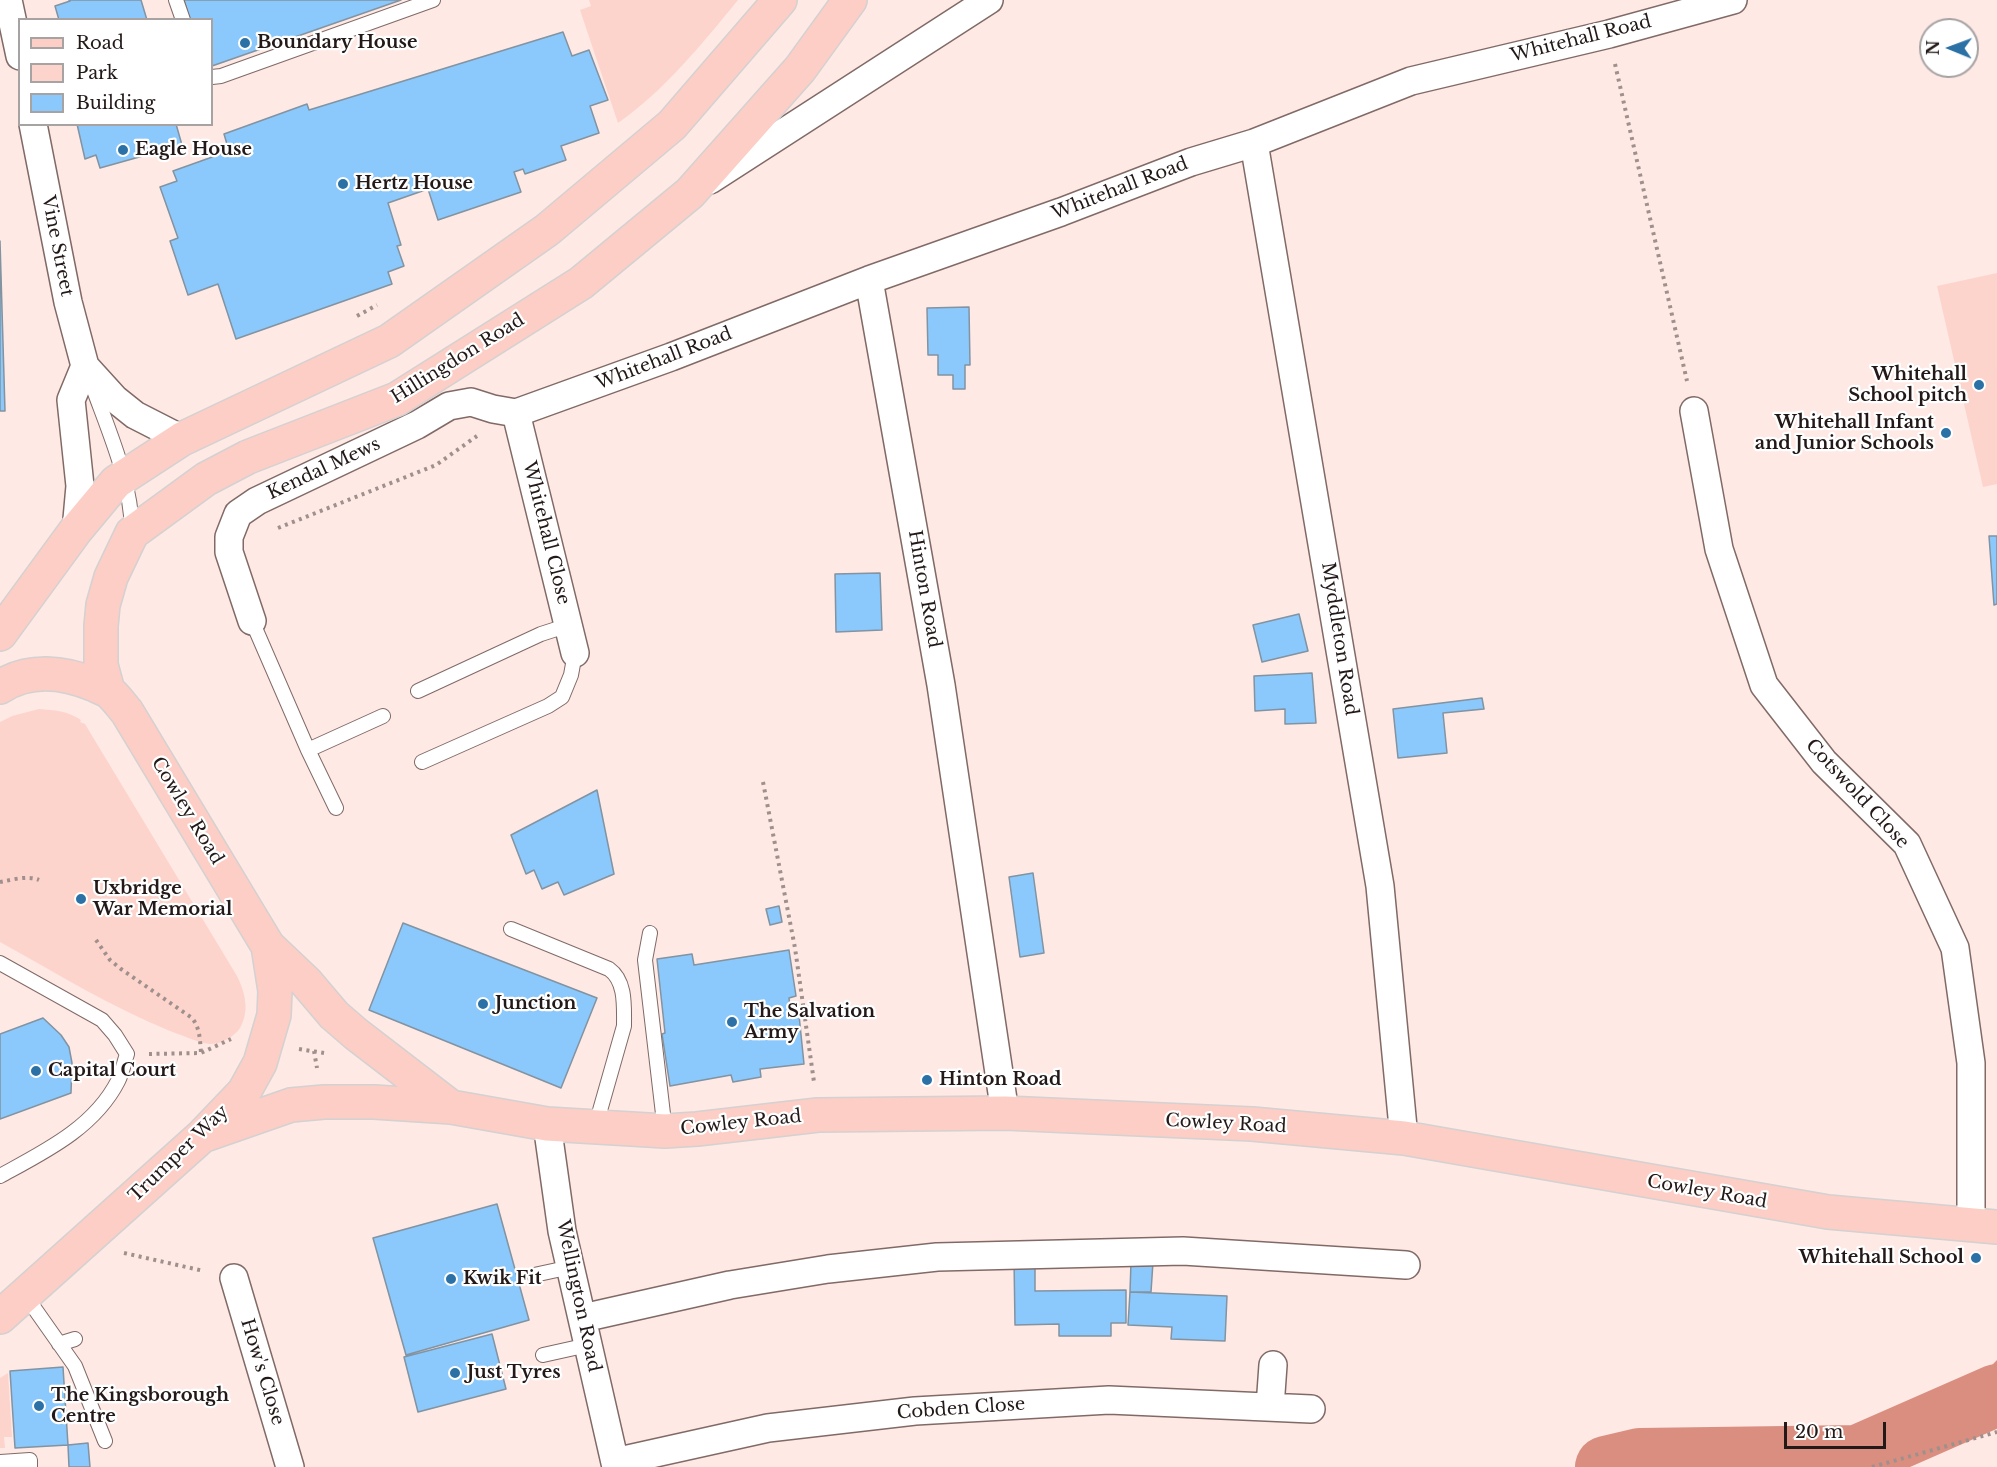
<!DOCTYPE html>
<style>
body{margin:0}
#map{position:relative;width:1997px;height:1467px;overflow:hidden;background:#fee9e5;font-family:"Libre Baskerville",serif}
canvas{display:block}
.legend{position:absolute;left:18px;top:18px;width:195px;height:108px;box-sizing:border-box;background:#fff;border:2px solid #a7a3a3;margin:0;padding:8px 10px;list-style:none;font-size:18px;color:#221918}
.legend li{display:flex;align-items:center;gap:12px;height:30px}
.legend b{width:30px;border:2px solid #a7a3a3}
.north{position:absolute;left:1919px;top:18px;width:60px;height:60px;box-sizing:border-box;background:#fff;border:2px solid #a7a3a3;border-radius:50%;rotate:271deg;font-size:16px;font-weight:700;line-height:24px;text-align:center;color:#221918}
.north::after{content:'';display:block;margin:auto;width:21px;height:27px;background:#2b71a6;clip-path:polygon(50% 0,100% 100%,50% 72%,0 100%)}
.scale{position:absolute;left:1784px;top:1422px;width:102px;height:27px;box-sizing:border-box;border:3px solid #221918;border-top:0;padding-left:8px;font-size:18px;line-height:21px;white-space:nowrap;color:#221918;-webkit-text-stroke:4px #fff;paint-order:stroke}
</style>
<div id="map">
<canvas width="1997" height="1467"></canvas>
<ul class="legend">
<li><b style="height:8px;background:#fccec5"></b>Road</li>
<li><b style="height:16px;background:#fdd4cc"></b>Park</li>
<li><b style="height:16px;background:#8bc8fb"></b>Building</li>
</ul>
<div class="north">N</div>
<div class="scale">20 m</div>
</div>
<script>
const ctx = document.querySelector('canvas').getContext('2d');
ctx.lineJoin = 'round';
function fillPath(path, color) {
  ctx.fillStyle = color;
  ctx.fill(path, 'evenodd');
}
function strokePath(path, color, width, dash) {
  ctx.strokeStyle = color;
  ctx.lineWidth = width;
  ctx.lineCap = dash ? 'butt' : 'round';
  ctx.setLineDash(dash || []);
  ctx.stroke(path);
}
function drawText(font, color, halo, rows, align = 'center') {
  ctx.font = font + ' "Libre Baskerville",serif';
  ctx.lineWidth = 4.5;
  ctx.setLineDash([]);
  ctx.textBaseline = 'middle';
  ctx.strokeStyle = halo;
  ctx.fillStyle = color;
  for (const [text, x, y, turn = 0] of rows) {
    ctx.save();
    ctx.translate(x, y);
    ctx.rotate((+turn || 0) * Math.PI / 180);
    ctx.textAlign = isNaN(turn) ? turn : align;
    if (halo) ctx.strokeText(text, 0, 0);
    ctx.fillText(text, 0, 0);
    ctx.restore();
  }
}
fillPath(new Path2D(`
 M 589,0 L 738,0 C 703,43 663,92 618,123 L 580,10 L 591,6 Z
 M 1997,273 L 1997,484 L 1983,487 L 1937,286 Z
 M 39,709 C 54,710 68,711 81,720 L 80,722 L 85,724 L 237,976 C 245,992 250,1011 240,1028 C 234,1037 220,1045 209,1044 C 196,1042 182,1035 170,1031 C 111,1007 56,973 0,942 L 0,722 L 12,716 Z
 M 8,1373 L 12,1437 L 4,1437 L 5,1448 L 0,1448 L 0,1378 Z`), '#fdd4cc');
fillPath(new Path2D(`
 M 1997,1360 L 1997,1415 L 1907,1450 L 1900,1409 L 1984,1373 Z`), '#da8e80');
strokePath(new Path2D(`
 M 1606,1467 L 1640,1459 L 1858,1456 L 1997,1395`), '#da8e80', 62);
const building = new Path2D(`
 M 69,0 L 141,0 L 147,20 L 59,20 L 55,6 L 70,1 Z
 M 184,0 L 401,0 L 212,66 L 212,20 L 190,20 Z
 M 563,32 L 572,56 L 589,50 L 608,100 L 590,106 L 599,133 L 561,146 L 566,160 L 525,174 L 523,169 L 514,172 L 521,192 L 438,220 L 428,189 L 388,203 L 401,245 L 397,246 L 404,266 L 388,272 L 392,284 L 236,339 L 218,284 L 188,295 L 170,241 L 178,238 L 160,187 L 177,181 L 173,171 L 229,151 L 224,134 L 307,104 L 309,110 Z
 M 77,124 L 176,124 L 182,145 L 100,168 L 96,155 L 85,159 Z
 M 0,241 L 5,411 L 0,411 Z
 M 969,307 L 970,365 L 965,365 L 965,389 L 953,389 L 953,375 L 938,375 L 938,355 L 928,355 L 927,308 Z
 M 1989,536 L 1997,536 L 1997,604 L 1994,605 Z
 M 880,573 L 882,630 L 836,632 L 835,574 Z
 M 1299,614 L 1308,651 L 1262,662 L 1253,625 Z
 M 1312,673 L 1316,723 L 1285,724 L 1285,709 L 1255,711 L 1254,676 Z
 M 1482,698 L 1484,709 L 1443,713 L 1447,753 L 1398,758 L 1393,709 Z
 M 597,790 L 614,874 L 564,895 L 558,882 L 542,889 L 534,870 L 526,874 L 511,835 Z
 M 1033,873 L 1044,953 L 1020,957 L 1009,877 Z
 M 779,906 L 782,922 L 770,925 L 766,909 Z
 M 403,923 L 597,998 L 561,1088 L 369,1010 Z
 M 789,950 L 796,996 L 789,998 L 791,1015 L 799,1015 L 804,1064 L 760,1069 L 761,1077 L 733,1082 L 731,1075 L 670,1086 L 662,1034 L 665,1033 L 657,959 L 692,954 L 694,965 Z
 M 43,1018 L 61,1035 L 69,1047 L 72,1063 L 71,1093 L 0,1119 L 0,1034 Z
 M 497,1204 L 529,1320 L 406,1355 L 373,1238 Z
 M 1014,1259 L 1035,1259 L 1035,1291 L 1126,1290 L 1126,1323 L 1111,1323 L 1111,1336 L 1059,1336 L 1059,1324 L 1015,1325 Z
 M 1131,1262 L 1153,1262 L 1151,1292 L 1130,1292 Z
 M 1130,1292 L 1227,1296 L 1225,1341 L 1171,1339 L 1172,1327 L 1128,1325 Z
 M 492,1334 L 506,1389 L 418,1412 L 404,1357 Z
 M 63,1367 L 68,1445 L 15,1448 L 10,1371 Z
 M 88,1443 L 90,1467 L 69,1467 L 68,1445 Z`);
fillPath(building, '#8bc8fb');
strokePath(building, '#8293a1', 1.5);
const service = new Path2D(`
 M 176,0 L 183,20
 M 212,77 L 221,76 L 433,0
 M 91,382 C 108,430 131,479 132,531
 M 252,621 L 308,750 L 336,808
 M 418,691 L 541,634 L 569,625
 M 308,750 L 383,716
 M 422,762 L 548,706 L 562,697 L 571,675 L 575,653
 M 511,929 L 609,969 C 626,981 624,1006 624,1026 L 595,1128
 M 650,933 L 645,960 L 665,1131
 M 0,963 L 102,1020 L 115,1035 L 127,1054 C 124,1063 122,1073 118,1081 C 94,1128 44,1152 0,1176
 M 534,1275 L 571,1267
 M 25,1295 L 75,1366 L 105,1441
 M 59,1344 L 75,1339
 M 543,1355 L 588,1345
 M 0,1462 L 30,1460 L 30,1467`);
const minor = new Path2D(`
 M 8,0 L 20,56
 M 33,124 L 68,302 L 85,366 L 115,399 L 135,415 L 182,439
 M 1254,143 L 1380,886 L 1404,1138
 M 710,180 L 989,0
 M 869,280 L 941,685 L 1005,1113
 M 1694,411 L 1719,549 L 1764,685 L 1824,762 L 1907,844 L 1955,948 L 1971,1063 L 1971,1225
 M 516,413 L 575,653
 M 76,530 L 80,486 L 71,400 L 85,366
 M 252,621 L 229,552 L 229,537 L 238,514 L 257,501 L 417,425 L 449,406 L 471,402 L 493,409 L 516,413 L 671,357 L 869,280 L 1061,212 L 1191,162 L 1254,143 L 1411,81 L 1609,34 L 1733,0
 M 547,1124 L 562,1231 L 616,1467
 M 234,1278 L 290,1467
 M 583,1318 L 730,1285 L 828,1269 L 937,1257 L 1183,1251 L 1406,1265
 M 1270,1407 L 1273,1365
 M 615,1462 L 768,1428 L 915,1411 L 1109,1400 L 1311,1409`);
const primary = new Path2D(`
 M 0,634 L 76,530 L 116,482 L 182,439 L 389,341 L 547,230 L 672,125 L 780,0
 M 0,687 C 29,668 64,672 95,685 C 99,687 104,689 108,691 C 115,696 121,705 127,712 L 268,946 L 306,982 L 334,1015 L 356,1034 L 451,1107
 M 108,691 L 101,665 L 101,626 L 103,605 L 111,577 L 132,533 L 206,479 L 248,457 L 397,399 L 581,283 L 690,193 L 800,69 L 850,0
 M 202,1136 L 291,1105 L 324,1102 L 374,1102 L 451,1107 L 547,1124 L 665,1131 L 697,1129 L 818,1115 L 1005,1113 L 1252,1124 L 1404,1138 L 1828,1212 L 1997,1227
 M 0,1317 L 202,1136 L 244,1092 L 260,1063 L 274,1015 L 275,991 L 268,946`);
strokePath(service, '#816a66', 16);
strokePath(minor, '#816a66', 30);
strokePath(primary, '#d3d1d1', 36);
strokePath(new Path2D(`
 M 1615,64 L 1687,381
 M 357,316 L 377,305
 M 278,528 L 436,465 L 477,436
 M 763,782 L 795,948 L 814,1082
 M 0,882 C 12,880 27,875 39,880
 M 96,940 L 110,960 L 121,969 L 192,1018 C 200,1028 200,1040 201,1053
 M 299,1049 L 324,1053
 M 314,1051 L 317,1068
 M 149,1054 L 201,1053 L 231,1039
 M 124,1253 L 204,1271
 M 1872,1467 L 1997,1432`), '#9f908d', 4, [3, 4.5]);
strokePath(service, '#fff', 14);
strokePath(minor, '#fff', 27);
strokePath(primary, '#fccec5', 33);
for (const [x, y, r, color] of [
 [245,43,6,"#2b71a6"],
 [123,150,6,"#2b71a6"],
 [343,184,6,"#2b71a6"],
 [1979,385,6,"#2b71a6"],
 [1946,433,6,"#2b71a6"],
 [81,899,6,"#2b71a6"],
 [483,1004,6,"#2b71a6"],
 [732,1022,6,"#2b71a6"],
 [36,1071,6,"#2b71a6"],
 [927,1080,6,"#2b71a6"],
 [1976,1258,6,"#2b71a6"],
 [451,1279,6,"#2b71a6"],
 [455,1373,6,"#2b71a6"],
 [39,1406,6,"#2b71a6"]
]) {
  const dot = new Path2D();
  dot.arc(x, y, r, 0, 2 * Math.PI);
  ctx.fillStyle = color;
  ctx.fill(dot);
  strokePath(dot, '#fff', 2);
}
drawText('18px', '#221918', '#fff', [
 ["Whitehall Road",1581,39,-14],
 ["Whitehall Road",1120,189,-21],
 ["Vine Street",57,246,79],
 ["Hillingdon Road",458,359,-32],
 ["Whitehall Road",664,359,-21],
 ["Kendal Mews",324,469,-25],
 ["Whitehall Close",546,533,76],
 ["Hinton Road",924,589,80],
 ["Myddleton Road",1339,639,81],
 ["Cotswold Close",1857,794,47],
 ["Cowley Road",187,811,59],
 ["Cowley Road",741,1123,-6],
 ["Cowley Road",1226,1124,3],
 ["Trumper Way",179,1154,-44],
 ["Cowley Road",1707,1192,10],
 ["Wellington Road",578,1296,78],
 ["How's Close",262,1372,73],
 ["Cobden Close",961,1409,-4]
]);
drawText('bold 18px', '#221918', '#fff', [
 ["Boundary House",257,43],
 ["Eagle House",135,150],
 ["Hertz House",355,184],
 ["Whitehall",1967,375,"right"],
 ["School pitch",1967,396,"right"],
 ["Whitehall Infant",1934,423,"right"],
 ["and Junior Schools",1934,444,"right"],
 ["Uxbridge",93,889],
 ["War Memorial",93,910],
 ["Junction",495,1004],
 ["The Salvation",744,1012],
 ["Army",744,1033],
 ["Capital Court",48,1071],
 ["Hinton Road",939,1080],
 ["Whitehall School",1964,1258,"right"],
 ["Kwik Fit",463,1279],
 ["Just Tyres",467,1373],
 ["The Kingsborough",51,1396],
 ["Centre",51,1417]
], 'left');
</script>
